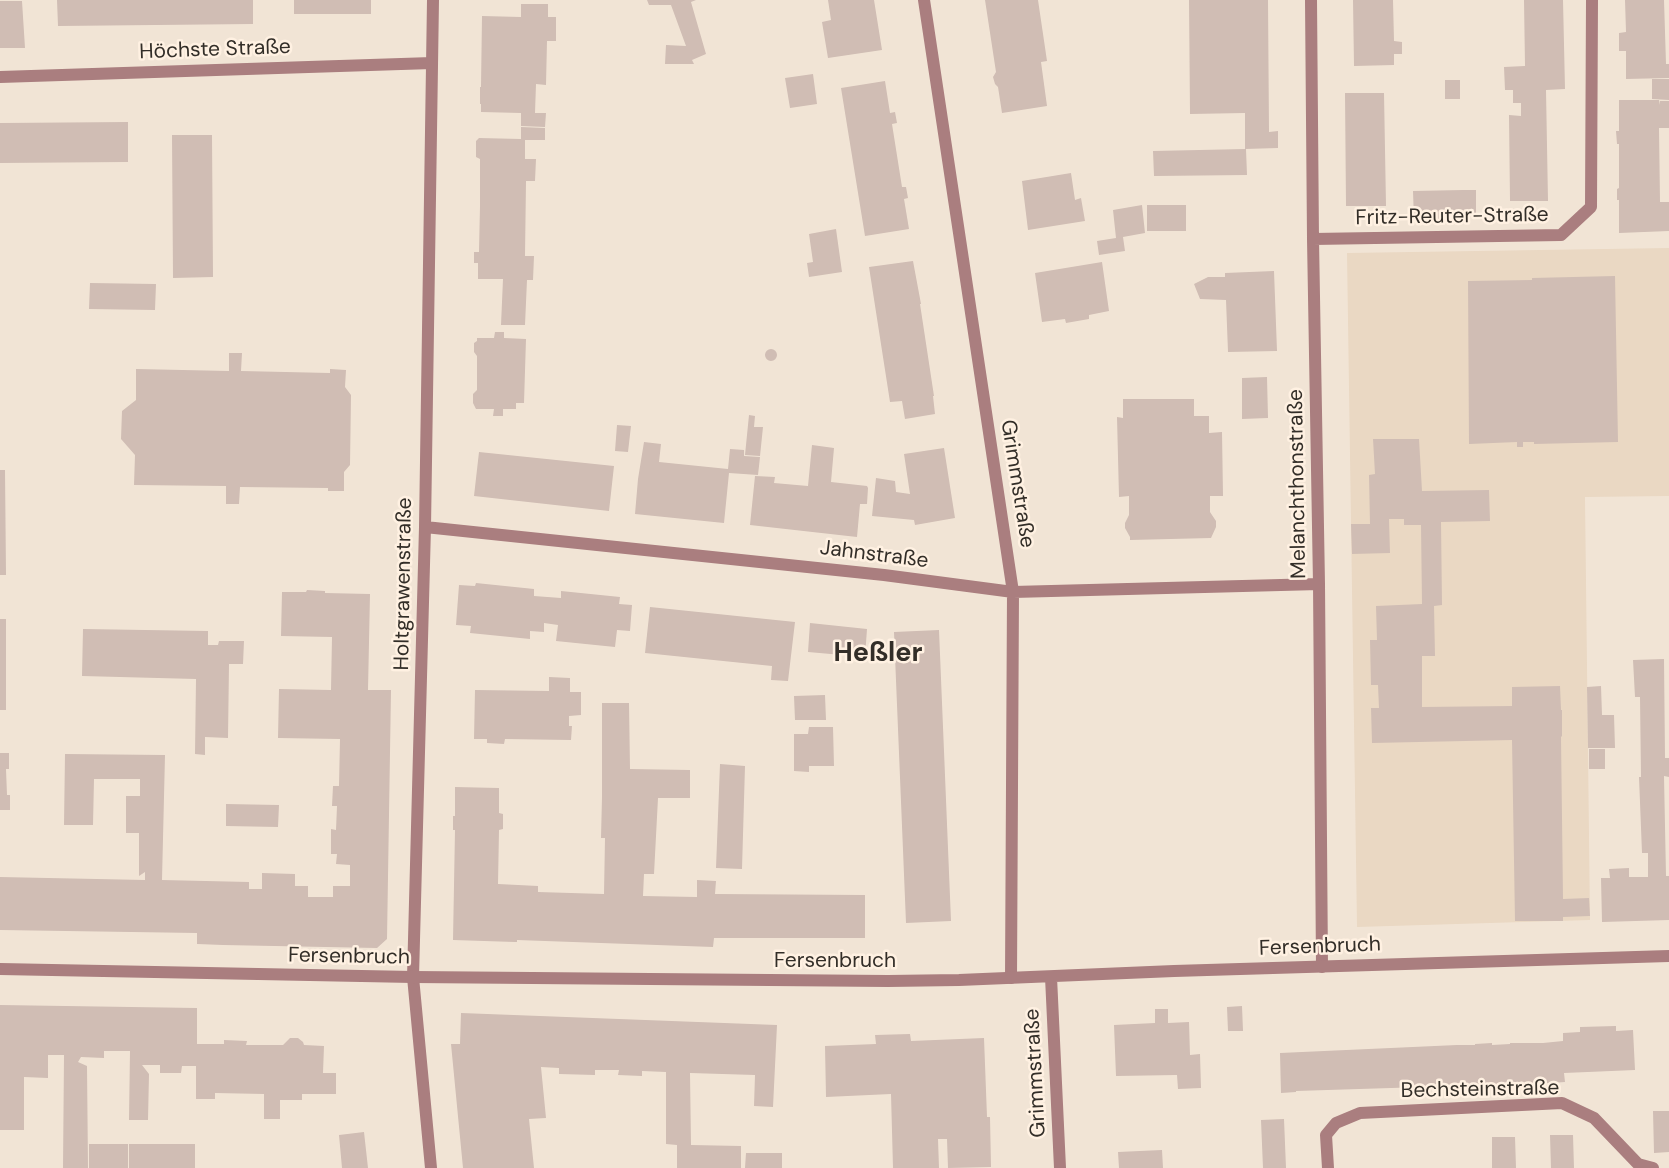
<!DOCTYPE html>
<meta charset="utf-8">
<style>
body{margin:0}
canvas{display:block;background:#f1e4d5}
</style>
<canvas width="1669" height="1168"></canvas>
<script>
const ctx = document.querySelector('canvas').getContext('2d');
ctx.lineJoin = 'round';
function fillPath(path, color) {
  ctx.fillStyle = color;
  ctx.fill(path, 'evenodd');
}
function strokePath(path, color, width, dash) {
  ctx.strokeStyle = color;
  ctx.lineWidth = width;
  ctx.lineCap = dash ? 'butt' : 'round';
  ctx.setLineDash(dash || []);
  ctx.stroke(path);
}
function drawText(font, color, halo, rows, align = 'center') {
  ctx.font = font + ' "DM Sans",sans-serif';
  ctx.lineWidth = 5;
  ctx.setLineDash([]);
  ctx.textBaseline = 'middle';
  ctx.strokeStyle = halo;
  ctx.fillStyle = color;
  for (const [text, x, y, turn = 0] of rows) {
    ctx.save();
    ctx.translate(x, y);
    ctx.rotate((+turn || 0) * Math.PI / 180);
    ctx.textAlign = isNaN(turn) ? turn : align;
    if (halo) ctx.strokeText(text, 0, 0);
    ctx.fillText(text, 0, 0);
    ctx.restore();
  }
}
fillPath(new Path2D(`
 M 1669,248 L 1669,496 L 1585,497 L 1590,920 L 1357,927 L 1347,253 Z`), '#ead8c3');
fillPath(new Path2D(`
 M 57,0 L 253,0 L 253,24 L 58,26 Z
 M 294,0 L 371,0 L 371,14 L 294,14 Z
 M 647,0 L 696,0 L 691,2 L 706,54 L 692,60 L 694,64 L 665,64 L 666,45 L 686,46 L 671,5 L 649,5 Z
 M 828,0 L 874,0 L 882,50 L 828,58 L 822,22 L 831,20 Z
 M 985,0 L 1038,0 L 1047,61 L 1041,62 L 1047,106 L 1002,113 L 998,87 L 995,84 L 993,77 L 996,72 Z
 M 1189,0 L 1268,0 L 1269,132 L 1278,131 L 1278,148 L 1245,149 L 1245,113 L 1190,114 Z
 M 1353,0 L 1393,0 L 1394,41 L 1402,42 L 1402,54 L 1394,54 L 1394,65 L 1354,66 Z
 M 1524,0 L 1563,0 L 1565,89 L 1546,90 L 1548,201 L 1510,201 L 1509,115 L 1521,116 L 1521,103 L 1513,103 L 1513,90 L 1505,90 L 1504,67 L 1525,66 Z
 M 1625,0 L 1664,0 L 1666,64 L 1669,64 L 1669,78 L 1626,79 L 1626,51 L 1619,51 L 1619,33 L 1626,32 Z
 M 0,1 L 22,1 L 25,48 L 0,48 Z
 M 521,4 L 548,4 L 548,17 L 556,17 L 556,41 L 547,41 L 546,85 L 536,84 L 535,113 L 546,113 L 545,127 L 521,126 L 521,113 L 481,112 L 481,104 L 480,104 L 480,87 L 481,87 L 482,16 L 521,17 Z
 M 813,74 L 817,104 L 790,108 L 785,78 Z
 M 1652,79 L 1669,79 L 1669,100 L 1652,99 Z
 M 1445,80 L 1460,80 L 1460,99 L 1445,99 Z
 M 885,81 L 890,113 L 895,112 L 897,123 L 892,124 L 902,187 L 906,187 L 908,198 L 904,199 L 909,229 L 865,236 L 841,88 Z
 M 1345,93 L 1384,93 L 1386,206 L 1346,206 Z
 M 1619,100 L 1659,100 L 1660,105 L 1660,101 L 1669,101 L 1669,128 L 1659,128 L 1660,202 L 1669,202 L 1669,231 L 1619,233 L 1619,200 L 1617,200 L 1617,189 L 1619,188 L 1619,144 L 1617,144 L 1616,131 L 1619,131 Z
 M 128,122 L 128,162 L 0,163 L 0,123 Z
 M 521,127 L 545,128 L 545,140 L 525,140 L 525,159 L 536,159 L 535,181 L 526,181 L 525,256 L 534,256 L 533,280 L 527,280 L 525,325 L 501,325 L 503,279 L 478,279 L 478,263 L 474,263 L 474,252 L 479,252 L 480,206 L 480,159 L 476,157 L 476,141 L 479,138 L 521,139 Z
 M 172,135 L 212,135 L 213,277 L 173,278 Z
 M 1246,149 L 1247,175 L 1154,176 L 1153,151 Z
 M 1071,173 L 1075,200 L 1081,198 L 1085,221 L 1028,230 L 1022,181 Z
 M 1463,190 L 1476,190 L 1476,214 L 1439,214 L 1439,219 L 1414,220 L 1413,191 Z
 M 1142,205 L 1145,233 L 1123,237 L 1125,251 L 1099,255 L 1097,241 L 1116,238 L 1113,210 Z
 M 1147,205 L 1186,205 L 1186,231 L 1147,231 Z
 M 836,229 L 842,272 L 809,277 L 807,263 L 813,262 L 809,234 Z
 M 913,261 L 921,304 L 920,304 L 934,396 L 933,396 L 935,414 L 905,419 L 902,401 L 890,402 L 869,267 Z
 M 1102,262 L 1109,311 L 1089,315 L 1089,319 L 1066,323 L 1065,319 L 1042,322 L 1035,273 Z
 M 1274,271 L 1277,351 L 1228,352 L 1226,300 L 1200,299 L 1194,284 L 1208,277 L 1225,277 L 1225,273 Z
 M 1615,276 L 1618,442 L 1534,444 L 1534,442 L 1523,442 L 1523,447 L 1517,447 L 1517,442 L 1469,444 L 1468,281 L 1532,280 L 1532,278 Z
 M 90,283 L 156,284 L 155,310 L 89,309 Z
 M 495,332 L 504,332 L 504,338 L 526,339 L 524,403 L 516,403 L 516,409 L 503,409 L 503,416 L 493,416 L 494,409 L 476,409 L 473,403 L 473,394 L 477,390 L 477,356 L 474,352 L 474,343 L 477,341 L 477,338 L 494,338 Z
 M765 355a6 6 0 1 1 12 0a6 6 0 1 1-12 0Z
 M 229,353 L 242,353 L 241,371 L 330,373 L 330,369 L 346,370 L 345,387 L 351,395 L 350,465 L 344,472 L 344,491 L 328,491 L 328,488 L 240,487 L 239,504 L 226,504 L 226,486 L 134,485 L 135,455 L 121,439 L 122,411 L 136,400 L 136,369 L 229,371 Z
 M 1267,377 L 1268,418 L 1242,419 L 1242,378 Z
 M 1123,399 L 1194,399 L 1194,416 L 1209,416 L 1209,433 L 1222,432 L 1223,496 L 1210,496 L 1210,512 L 1216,521 L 1216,527 L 1211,538 L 1130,540 L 1130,537 L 1125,528 L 1125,523 L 1129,515 L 1129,496 L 1119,497 L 1117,417 L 1123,418 Z
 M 749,415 L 755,416 L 754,427 L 763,427 L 760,456 L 745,455 Z
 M 617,425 L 631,426 L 628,452 L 615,451 Z
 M 1373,439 L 1419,439 L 1422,491 L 1489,490 L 1490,521 L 1441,522 L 1442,605 L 1434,606 L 1435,656 L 1422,656 L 1422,707 L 1512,706 L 1512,687 L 1560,686 L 1561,710 L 1562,710 L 1562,736 L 1561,737 L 1563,899 L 1589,898 L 1590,916 L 1563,917 L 1563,921 L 1515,921 L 1512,740 L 1372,743 L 1371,708 L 1379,708 L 1378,685 L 1371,685 L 1370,640 L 1377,640 L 1376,606 L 1422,604 L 1421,525 L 1404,525 L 1404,519 L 1389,519 L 1390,553 L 1352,554 L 1351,524 L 1370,524 L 1369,475 L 1375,474 Z
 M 644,442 L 661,444 L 659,462 L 728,469 L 730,449 L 744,450 L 744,456 L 760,457 L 758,475 L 729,473 L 724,523 L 635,514 L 638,479 Z
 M 812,445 L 834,448 L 831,482 L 867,486 L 868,488 L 867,504 L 860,504 L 857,537 L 750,525 L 755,476 L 775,477 L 774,483 L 808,486 Z
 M 944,448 L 955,518 L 915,525 L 914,520 L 872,516 L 876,478 L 895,481 L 896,492 L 910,494 L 904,454 Z
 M 479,452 L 614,466 L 609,511 L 474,496 Z
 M 0,470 L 5,470 L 6,575 L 0,575 Z
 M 476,583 L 534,589 L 534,596 L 561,598 L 561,591 L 620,597 L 619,604 L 632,605 L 630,631 L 617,630 L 615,647 L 556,641 L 558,625 L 544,623 L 544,632 L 530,631 L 530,639 L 470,633 L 471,626 L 456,625 L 459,585 L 475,586 Z
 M 307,590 L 325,591 L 325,593 L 370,594 L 368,690 L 391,690 L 387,939 L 377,948 L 223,945 L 197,944 L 197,933 L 0,930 L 0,877 L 145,880 L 145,872 L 139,876 L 139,833 L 126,833 L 126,796 L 140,796 L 140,779 L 94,779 L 93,825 L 64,825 L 65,754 L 165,755 L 162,880 L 249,882 L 249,889 L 262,889 L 262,873 L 295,874 L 295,886 L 308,886 L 308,897 L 333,897 L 333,886 L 350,886 L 350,865 L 336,864 L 337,854 L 331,854 L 331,829 L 336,830 L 337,806 L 332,806 L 333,786 L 339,786 L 340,739 L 278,738 L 279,689 L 331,690 L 332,637 L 281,636 L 282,592 L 306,592 Z
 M 650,607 L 795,622 L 788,681 L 771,680 L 772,666 L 645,653 Z
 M 0,619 L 6,619 L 6,710 L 0,710 Z
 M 810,623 L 867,629 L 865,657 L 808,652 Z
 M 83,629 L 208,631 L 208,645 L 218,645 L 219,641 L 244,641 L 243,664 L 229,664 L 228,738 L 205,737 L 205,755 L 195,754 L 196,679 L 82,676 Z
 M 939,630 L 951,921 L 906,923 L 894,632 Z
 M 1664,659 L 1665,758 L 1669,758 L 1669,777 L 1664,776 L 1666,876 L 1669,876 L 1669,920 L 1602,922 L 1601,878 L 1610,878 L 1609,869 L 1629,868 L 1629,877 L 1648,877 L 1648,853 L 1642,853 L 1639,777 L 1641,777 L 1640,697 L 1635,697 L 1633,660 Z
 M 549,677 L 570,678 L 570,692 L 581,692 L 581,715 L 569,716 L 569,726 L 572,726 L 571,740 L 505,739 L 504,744 L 487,743 L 487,739 L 474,739 L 475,690 L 549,691 Z
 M 1601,686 L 1602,715 L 1614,715 L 1615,748 L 1588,748 L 1587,687 Z
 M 825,695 L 826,720 L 795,720 L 794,696 Z
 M 602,703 L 629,703 L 630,769 L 690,770 L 690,798 L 658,798 L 654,874 L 644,874 L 643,896 L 697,897 L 697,880 L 716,881 L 715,894 L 865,895 L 865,938 L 714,938 L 713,947 L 517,940 L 517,942 L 515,942 L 453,940 L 455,830 L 453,830 L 453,816 L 455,816 L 455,787 L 499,788 L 499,813 L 503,814 L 503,829 L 499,830 L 498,884 L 538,886 L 538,892 L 604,894 L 605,838 L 601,838 L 602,797 Z
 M 809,727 L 833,727 L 834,766 L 809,766 L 809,772 L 794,771 L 794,734 L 808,734 Z
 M 1589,749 L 1605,749 L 1605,769 L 1589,769 Z
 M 0,753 L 9,753 L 9,769 L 6,769 L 7,795 L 10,795 L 10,810 L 0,810 Z
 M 720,764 L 745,766 L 742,869 L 716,868 Z
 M 226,804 L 279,805 L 278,827 L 226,826 Z
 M 0,1005 L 197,1008 L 197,1044 L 224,1044 L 224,1040 L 247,1041 L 246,1045 L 283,1045 L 290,1038 L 298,1038 L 303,1042 L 304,1045 L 324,1046 L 323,1073 L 336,1073 L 336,1094 L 302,1094 L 302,1100 L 280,1100 L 280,1119 L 264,1119 L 264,1094 L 215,1093 L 215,1099 L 196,1099 L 196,1066 L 182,1066 L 181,1073 L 160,1073 L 160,1065 L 142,1065 L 149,1074 L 148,1120 L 129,1120 L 130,1051 L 104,1051 L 104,1058 L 81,1057 L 78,1062 L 87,1066 L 88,1168 L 63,1168 L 64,1055 L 48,1055 L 48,1078 L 24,1077 L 24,1130 L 0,1130 Z
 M 1242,1006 L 1243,1031 L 1228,1031 L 1227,1007 Z
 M 1155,1009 L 1168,1009 L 1168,1023 L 1189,1022 L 1190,1055 L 1200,1054 L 1201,1088 L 1178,1089 L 1177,1075 L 1116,1076 L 1114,1025 L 1155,1023 Z
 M 461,1013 L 777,1025 L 773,1107 L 754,1106 L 755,1075 L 690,1073 L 691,1145 L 741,1146 L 741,1168 L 677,1168 L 677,1145 L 666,1144 L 666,1072 L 642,1071 L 642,1076 L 618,1075 L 619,1070 L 595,1070 L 595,1075 L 559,1074 L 559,1068 L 541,1067 L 546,1118 L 529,1119 L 534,1168 L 463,1168 L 451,1044 L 460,1044 Z
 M 1616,1026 L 1616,1031 L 1633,1030 L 1635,1070 L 1564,1073 L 1565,1082 L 1550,1083 L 1296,1091 L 1296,1092 L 1281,1093 L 1280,1053 L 1457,1045 L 1475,1045 L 1475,1044 L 1492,1043 L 1492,1045 L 1510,1044 L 1510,1043 L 1543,1043 L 1563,1041 L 1563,1033 L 1580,1032 L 1580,1027 Z
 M 910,1034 L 911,1041 L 984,1038 L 987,1117 L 990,1117 L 991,1167 L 948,1168 L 947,1139 L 938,1139 L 939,1168 L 893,1168 L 891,1094 L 826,1097 L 825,1046 L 876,1044 L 875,1035 Z
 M 1653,1111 L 1669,1111 L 1669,1152 L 1654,1153 Z
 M 1284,1119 L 1286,1168 L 1263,1168 L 1261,1120 Z
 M 364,1132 L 368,1168 L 342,1168 L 339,1135 Z
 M 1550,1135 L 1573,1135 L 1574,1168 L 1551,1168 Z
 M 1492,1137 L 1515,1137 L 1516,1168 L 1492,1168 Z
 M 89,1144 L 128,1144 L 128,1168 L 89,1168 Z
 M 129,1144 L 195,1144 L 195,1168 L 129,1168 Z
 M 1162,1150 L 1163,1168 L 1119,1168 L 1118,1152 Z
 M 746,1153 L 782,1153 L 782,1168 L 745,1168 Z`), '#d0bdb4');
strokePath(new Path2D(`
 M 924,0 L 1013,592 L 1011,978
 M 1311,0 L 1313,239 L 1319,584 L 1322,967
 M 0,77 L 432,63
 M 1313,239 L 1561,235 L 1591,207 L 1592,0
 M 425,527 L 884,575 L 1013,592 L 1319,584
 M 431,1168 L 413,977 L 425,527 L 433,0
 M 1328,1168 L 1326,1135 L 1336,1123 L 1360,1113 L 1562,1103 L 1594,1118 L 1638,1164 L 1653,1168`), '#aa7e7f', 12);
strokePath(new Path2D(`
 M 0,969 L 413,977 L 888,981 L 959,980 L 1174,971 L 1669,956
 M 1051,977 L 1060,1168`), '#aa7e7f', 12);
drawText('21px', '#332e28', '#fff1e2', [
 ["Höchste Straße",215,50,-2],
 ["Fritz-Reuter-Straße",1452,217,-1],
 ["Grimmstraße",1017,484,81],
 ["Melanchthonstraße",1298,484,-91],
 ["Jahnstraße",874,555,7],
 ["Holtgrawenstraße",404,584,-89],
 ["Fersenbruch",1320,947,-2],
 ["Fersenbruch",349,957,1],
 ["Fersenbruch",835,961],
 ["Grimmstraße",1036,1073,-93],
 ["Bechsteinstraße",1480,1090,-1]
]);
drawText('bold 27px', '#332e28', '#fff1e2', [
 ["Heßler",878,654]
]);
</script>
